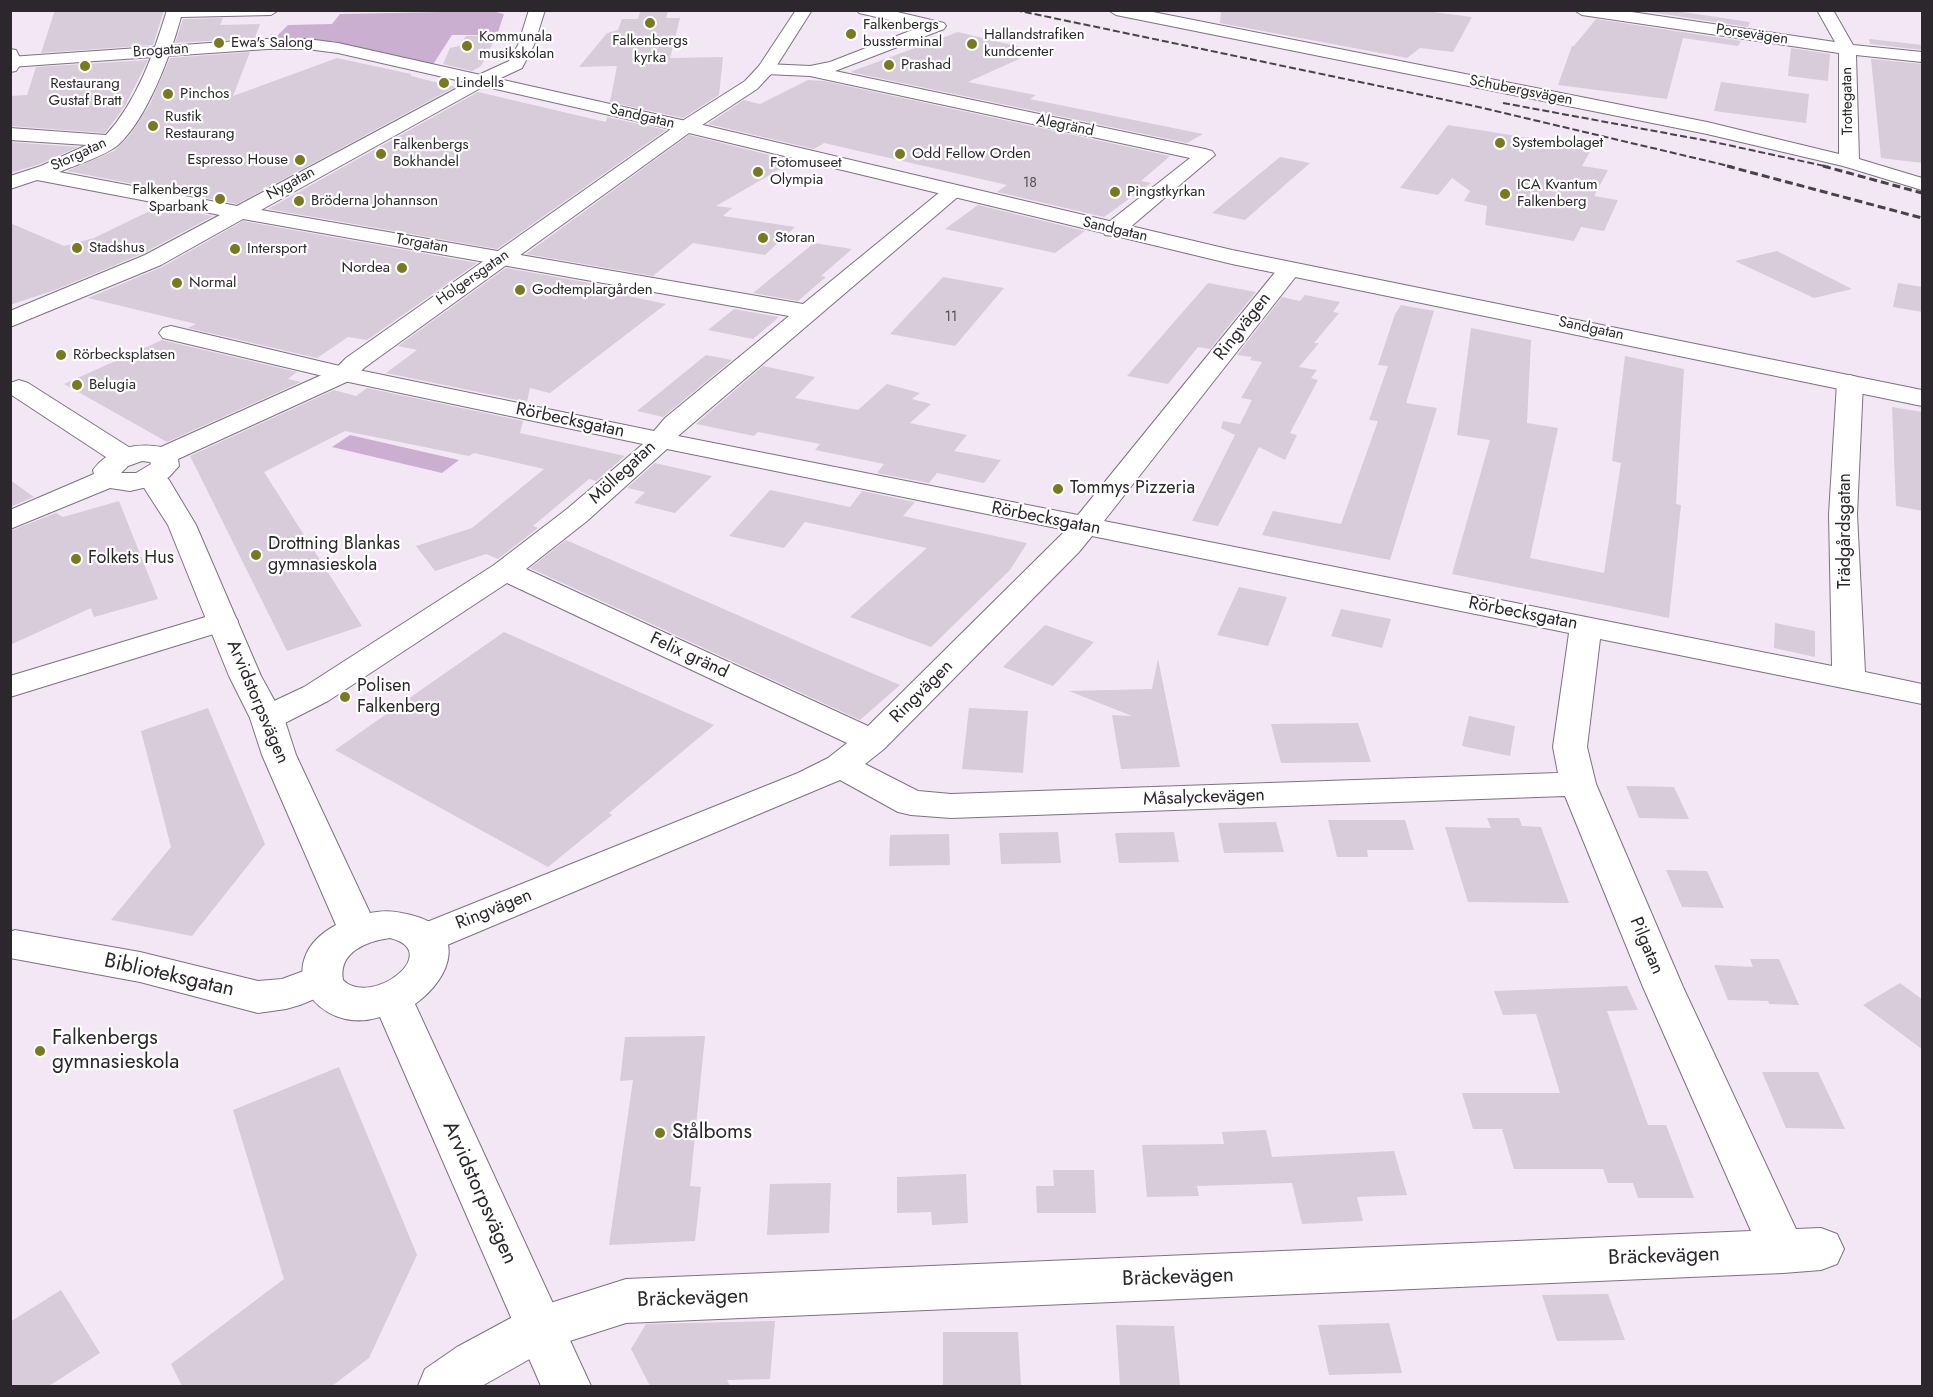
<!DOCTYPE html>
<meta charset="utf-8">
<style>
body{margin:0}
#map{position:relative;width:1933px;height:1397px;overflow:hidden;background:#f3e7f6;font-family:Jost,sans-serif}
canvas{display:block}
.frame{position:absolute;inset:0;border:12px solid #2b272c;pointer-events:none}
</style>
<div id="map">
<canvas width="1933" height="1397"></canvas>
<div class="frame"></div>
</div>
<script>
const ctx = document.querySelector('canvas').getContext('2d');
ctx.lineJoin = 'round';
function fillPath(path, color) {
  ctx.fillStyle = color;
  ctx.fill(path, 'evenodd');
}
function strokePath(path, color, width, dash) {
  ctx.strokeStyle = color;
  ctx.lineWidth = width;
  ctx.lineCap = dash ? 'butt' : 'round';
  ctx.setLineDash(dash || []);
  ctx.stroke(path);
}
function drawText(font, color, halo, rows, align = 'center') {
  ctx.font = font + ' Jost,sans-serif';
  ctx.lineWidth = 4.5;
  ctx.setLineDash([]);
  ctx.textBaseline = 'middle';
  ctx.strokeStyle = halo;
  ctx.fillStyle = color;
  for (const [text, x, y, turn = 0] of rows) {
    ctx.save();
    ctx.translate(x, y);
    ctx.rotate((+turn || 0) * Math.PI / 180);
    ctx.textAlign = isNaN(turn) ? turn : align;
    if (halo) ctx.strokeText(text, 0, 0);
    ctx.fillText(text, 0, 0);
    ctx.restore();
  }
}
fillPath(new Path2D(`
 M 492,11 L 504,14 L 497,35 L 452,35 L 432,66 L 332,41 L 272,41 L 288,25 L 332,24 L 340,14 Z
 M 350,435 L 459,460 L 442,473 L 332,447 Z`), '#cbafd1');
fillPath(new Path2D(`
 M 55,10 L 164,10 L 153,45 L 41,53 Z
 M 1221,10 L 1417,10 L 1472,17 L 1453,52 L 1420,48 L 1407,58 L 1220,23 Z
 M 1652,10 L 1669,10 L 1750,22 L 1748,27 L 1650,12 Z
 M 640,12 L 668,12 L 666,18 L 680,18 L 670,58 L 723,57 L 719,95 L 683,118 L 610,102 L 617,66 L 579,67 L 607,33 L 618,30 L 622,19 L 638,19 Z
 M 223,18 L 220,25 L 260,24 L 255,38 L 175,43 L 183,19 Z
 M 1596,19 L 1741,41 L 1738,46 L 1683,38 L 1667,99 L 1558,85 L 1572,46 L 1574,46 Z
 M 958,32 L 1037,51 L 968,82 L 1036,95 L 1030,99 L 1203,134 L 1187,143 L 850,72 Z
 M 497,35 L 481,66 L 472,71 L 443,64 L 450,48 L 459,46 L 466,36 Z
 M 1869,39 L 1923,45 L 1923,50 L 1870,44 Z
 M 1791,48 L 1830,54 L 1828,81 L 1788,76 Z
 M 250,52 L 233,96 L 337,58 L 411,74 L 411,76 L 455,87 L 237,204 L 67,171 L 114,151 L 130,135 L 150,104 L 170,58 Z
 M 1871,59 L 1923,64 L 1923,163 L 1881,158 Z
 M 148,60 L 125,106 L 105,133 L 10,126 L 10,96 L 27,95 L 36,67 Z
 M 808,80 L 824,81 L 1170,156 L 1141,181 L 1151,183 L 1104,217 L 997,192 L 1007,185 L 824,143 L 814,149 L 708,124 L 744,100 L 760,104 Z
 M 1721,82 L 1809,94 L 1806,123 L 1714,111 Z
 M 478,92 L 606,122 L 607,117 L 666,130 L 497,249 L 268,209 Z
 M 1448,125 L 1592,148 L 1582,166 L 1608,170 L 1594,196 L 1618,200 L 1604,231 L 1581,227 L 1574,241 L 1485,225 L 1487,206 L 1464,201 L 1470,191 L 1452,178 L 1438,195 L 1400,188 Z
 M 689,135 L 794,161 L 716,206 L 732,208 L 723,216 L 795,227 L 765,255 L 693,243 L 653,276 L 526,254 Z
 M 10,142 L 78,147 L 40,164 L 10,173 Z
 M 1280,157 L 1310,163 L 1245,220 L 1212,213 Z
 M 978,205 L 1085,231 L 1055,253 L 945,229 Z
 M 160,206 L 213,216 L 144,253 L 55,290 L 10,305 L 10,223 L 64,246 L 94,238 Z
 M 243,221 L 477,263 L 367,340 L 348,337 L 317,358 L 188,328 L 196,324 L 88,298 L 162,267 Z
 M 814,243 L 852,249 L 821,276 L 826,277 L 798,301 L 753,293 Z
 M 1777,251 L 1852,289 L 1814,298 L 1735,261 Z
 M 506,268 L 634,291 L 628,296 L 666,304 L 550,393 L 530,388 L 527,402 L 386,373 L 417,350 L 398,346 Z
 M 943,277 L 1004,288 L 955,346 L 890,334 Z
 M 1208,283 L 1256,292 L 1210,349 L 1198,347 L 1168,384 L 1127,376 Z
 M 1898,283 L 1923,287 L 1923,312 L 1893,307 Z
 M 1305,295 L 1340,302 L 1333,312 L 1339,313 L 1314,343 L 1319,343 L 1299,367 L 1317,370 L 1311,378 L 1318,380 L 1290,433 L 1297,435 L 1285,460 L 1259,447 L 1218,526 L 1192,521 L 1235,435 L 1221,428 L 1223,421 L 1240,424 L 1252,400 L 1241,398 L 1262,362 L 1250,360 L 1252,357 L 1237,355 L 1282,297 L 1300,301 Z
 M 1401,305 L 1434,311 L 1406,403 L 1437,408 L 1390,560 L 1262,535 L 1273,511 L 1341,524 L 1378,421 L 1369,420 L 1388,366 L 1378,365 L 1395,314 Z
 M 734,309 L 779,317 L 753,339 L 708,330 Z
 M 1471,328 L 1531,340 L 1527,423 L 1558,428 L 1530,558 L 1604,573 L 1621,463 L 1612,461 L 1625,356 L 1684,369 L 1676,504 L 1681,505 L 1669,618 L 1452,574 L 1490,440 L 1457,435 Z
 M 162,340 L 297,372 L 288,379 L 301,382 L 167,442 L 64,384 Z
 M 706,355 L 732,360 L 663,417 L 637,411 Z
 M 763,366 L 815,377 L 795,398 L 858,410 L 887,384 L 920,393 L 912,399 L 931,404 L 910,423 L 967,435 L 954,451 L 1001,460 L 984,483 L 937,473 L 929,483 L 877,473 L 884,464 L 815,450 L 820,444 L 758,432 L 754,436 L 696,424 Z
 M 367,388 L 523,421 L 520,433 L 625,456 L 596,481 L 589,479 L 533,526 L 538,528 L 498,559 L 486,554 L 435,571 L 416,546 L 472,528 L 544,469 L 474,453 L 469,456 L 345,431 L 264,472 L 362,626 L 287,651 L 190,456 L 334,390 L 356,396 Z
 M 1892,407 L 1923,412 L 1923,511 L 1896,506 Z
 M 655,463 L 712,476 L 675,513 L 634,503 L 645,492 L 627,488 Z
 M 10,480 L 34,497 L 10,507 Z
 M 770,490 L 850,507 L 862,491 L 915,502 L 903,516 L 1027,543 L 1010,570 L 931,647 L 850,617 L 927,548 L 805,522 L 784,548 L 729,536 Z
 M 119,501 L 158,599 L 94,617 L 91,608 L 10,645 L 10,531 L 56,513 L 63,517 Z
 M 566,540 L 822,652 L 900,685 L 860,720 L 530,568 Z
 M 1239,587 L 1287,597 L 1268,646 L 1217,635 Z
 M 1341,609 L 1391,619 L 1382,648 L 1331,636 Z
 M 1775,623 L 1815,631 L 1815,657 L 1774,648 Z
 M 1045,625 L 1094,642 L 1053,686 L 1003,667 Z
 M 504,632 L 714,725 L 609,813 L 612,815 L 548,867 L 335,750 Z
 M 1158,659 L 1180,767 L 1121,769 L 1112,715 L 1132,716 L 1069,691 L 1152,689 Z
 M 208,708 L 265,844 L 192,936 L 111,920 L 171,847 L 141,731 Z
 M 969,708 L 1028,711 L 1023,773 L 962,769 Z
 M 1469,716 L 1515,726 L 1510,756 L 1462,746 Z
 M 1358,723 L 1371,762 L 1281,763 L 1271,724 Z
 M 1626,786 L 1674,787 L 1689,819 L 1639,818 Z
 M 1487,818 L 1519,818 L 1522,826 L 1541,827 L 1569,903 L 1468,902 L 1445,827 L 1491,828 Z
 M 1328,820 L 1405,820 L 1414,850 L 1367,850 L 1368,857 L 1337,857 Z
 M 1276,822 L 1284,852 L 1224,853 L 1218,823 Z
 M 1058,832 L 1061,863 L 1001,864 L 999,833 Z
 M 1174,832 L 1179,862 L 1119,863 L 1115,833 Z
 M 949,834 L 950,865 L 889,866 L 890,835 Z
 M 1666,870 L 1707,871 L 1724,908 L 1682,907 Z
 M 1750,959 L 1779,959 L 1799,1005 L 1769,1004 L 1768,1001 L 1728,1000 L 1714,965 L 1753,967 Z
 M 1900,983 L 1923,1000 L 1923,1050 L 1863,1005 Z
 M 1627,986 L 1638,1010 L 1607,1011 L 1648,1125 L 1666,1125 L 1694,1198 L 1638,1198 L 1633,1183 L 1608,1183 L 1603,1169 L 1514,1169 L 1502,1129 L 1473,1129 L 1462,1093 L 1560,1093 L 1536,1014 L 1503,1015 L 1494,991 Z
 M 705,1036 L 690,1186 L 701,1187 L 695,1241 L 609,1245 L 633,1080 L 620,1081 L 625,1037 Z
 M 339,1067 L 417,1255 L 369,1358 L 332,1386 L 182,1386 L 171,1364 L 284,1279 L 233,1110 Z
 M 1762,1072 L 1818,1072 L 1845,1129 L 1786,1128 Z
 M 1266,1130 L 1272,1157 L 1394,1151 L 1407,1195 L 1357,1197 L 1363,1221 L 1302,1224 L 1292,1183 L 1197,1186 L 1199,1196 L 1147,1197 L 1142,1145 L 1224,1144 L 1222,1132 Z
 M 1053,1170 L 1094,1170 L 1096,1213 L 1037,1213 L 1036,1186 L 1054,1186 Z
 M 966,1174 L 968,1223 L 932,1225 L 931,1212 L 897,1213 L 897,1177 Z
 M 831,1183 L 829,1233 L 767,1235 L 770,1184 Z
 M 61,1290 L 100,1353 L 49,1386 L 10,1386 L 10,1322 Z
 M 1608,1294 L 1625,1340 L 1557,1341 L 1542,1295 Z
 M 775,1321 L 770,1379 L 727,1380 L 730,1386 L 650,1386 L 631,1349 L 646,1324 Z
 M 1389,1323 L 1402,1373 L 1329,1375 L 1318,1325 Z
 M 1116,1325 L 1174,1326 L 1180,1386 L 1120,1386 Z
 M 943,1332 L 1018,1332 L 1021,1386 L 943,1386 Z`), '#d8cbda');
const minor = new Path2D(`
 M 167,10 L 279,10 L 271,15 L 181,17 C 171,54 147,119 118,145 C 105,156 76,165 59,172 L 237,206 L 480,76 L 486,77 L 489,81 L 486,85 L 261,210 L 803,304 L 946,187 L 953,185 L 960,187 L 963,191 L 960,195 L 678,436 L 1078,515 L 1281,265 L 1289,263 L 1297,265 L 1300,270 L 1297,275 L 1104,521 L 1832,666 L 1829,514 L 1837,383 L 1841,378 L 1850,375 L 1859,378 L 1863,383 L 1857,514 L 1865,672 L 1922,684 L 1922,704 L 1600,639 L 1587,747 L 1596,784 L 1683,987 L 1796,1229 L 1821,1228 L 1837,1234 L 1844,1249 L 1837,1264 L 1821,1270 L 1783,1273 L 626,1323 L 551,1347 L 482,1386 L 418,1386 L 425,1369 L 457,1347 L 522,1312 L 626,1279 L 1751,1231 L 1643,987 L 1565,796 L 951,818 L 911,815 L 898,812 L 840,780 L 440,948 L 426,952 L 412,948 L 407,938 L 412,928 L 798,773 L 828,758 L 847,743 L 507,583 L 328,701 L 279,726 L 267,729 L 255,726 L 250,718 L 255,710 L 304,687 L 494,565 L 567,509 L 643,444 L 344,381 L 163,338 L 159,333 L 163,328 L 171,326 L 344,367 L 654,431 L 665,418 L 789,316 L 243,219 L 161,265 L 10,327 L 10,311 L 145,255 L 220,215 L 37,180 L 10,189 L 10,176 L 41,166 L 87,145 L 10,140 L 10,128 L 106,135 C 137,101 154,53 167,10 ZM 667,449 L 1066,530 L 868,726 L 526,569 L 587,521 ZM 1092,536 L 1569,633 L 1553,747 L 1558,773 L 951,794 L 918,791 L 865,764 L 884,749 L 1079,552 Z
 M 857,10 L 889,10 L 944,23 L 946,26 L 944,29 L 835,71 L 1205,149 L 1212,151 L 1215,155 L 1121,235 L 1113,236 L 1105,235 L 1102,230 L 1105,225 L 1190,158 L 810,76 L 766,74 L 760,73 L 757,69 L 760,65 L 766,64 L 810,66 L 830,62 L 920,27 L 859,13 Z
 M 1108,10 L 1143,10 L 1707,122 L 1839,154 L 1839,53 L 1582,15 L 1574,10 L 1618,10 L 1835,42 L 1817,10 L 1833,10 L 1853,45 L 1922,52 L 1922,62 L 1856,55 L 1859,159 L 1922,178 L 1922,190 L 1843,166 L 1707,134 L 1116,15 Z
 M 10,49 L 16,50 L 22,62 L 16,71 L 10,72 Z
 M 222,612 L 233,614 L 238,621 L 233,628 L 10,697 L 10,676 Z
 M 15,930 L 140,952 L 258,981 L 282,979 L 320,965 L 334,969 L 340,980 L 334,991 L 300,1005 L 286,1009 L 258,1013 L 140,982 L 10,958 L 10,932 Z`);
const tertiary = new Path2D(`
 M 529,10 L 545,10 L 534,45 L 522,68 L 486,85 L 474,85 L 471,81 L 474,77 L 509,61 L 518,45 Z
 M 796,10 L 812,10 L 772,73 L 757,89 L 693,131 L 679,131 L 677,127 L 679,123 L 745,81 L 759,66 Z
 M 19,380 L 28,383 L 135,451 L 139,457 L 135,463 L 125,465 L 115,463 L 10,394 L 10,383 Z
 M 151,469 L 161,471 L 169,480 L 196,525 L 261,676 L 284,718 L 296,755 L 370,913 C 385,910 396,911 411,915 C 468,929 453,977 415,1004 L 591,1386 L 541,1386 L 380,1017 C 316,1037 267,962 336,925 L 262,755 L 250,718 L 229,676 L 168,525 L 137,477 L 141,471 ZM 390,938 C 445,952 371,1008 343,980 C 338,952 367,941 390,938 Z`);
const secondary = new Path2D(`
 M 267,39 L 307,39 L 338,43 L 686,121 L 1232,250 L 1922,390 L 1922,406 L 1232,264 L 689,133 L 364,368 L 353,379 L 178,459 L 179,466 L 169,477 L 156,485 L 130,491 L 110,488 L 10,529 L 10,510 L 94,474 L 93,470 C 108,449 136,442 161,447 L 335,369 L 346,358 L 671,129 L 338,53 L 307,49 L 267,49 L 10,67 L 10,57 ZM 142,461 L 150,462 L 151,464 L 136,473 L 121,473 L 128,466 Z`);
strokePath(minor, '#7d7280', 2);
strokePath(tertiary, '#7d7280', 2);
strokePath(secondary, '#7d7280', 2);
fillPath(minor, '#fff');
fillPath(tertiary, '#fff');
fillPath(secondary, '#fff');
strokePath(new Path2D(`
 M 1015,10 L 1470,105 L 1733,167
 M 1503,103 L 1714,142 L 1829,167`), '#474249', 2, [7, 3]);
strokePath(new Path2D(`
 M 1727,166 L 1922,218
 M 1823,166 L 1922,193`), '#474249', 3, [8, 4]);
for (const [x, y, r, color] of [
 [650,23,6,"#787921"],
 [851,34,6,"#787921"],
 [219,43,6,"#787921"],
 [972,44,6,"#787921"],
 [467,46,6,"#787921"],
 [889,65,6,"#787921"],
 [85,66,6,"#787921"],
 [444,83,6,"#787921"],
 [168,94,6,"#787921"],
 [153,126,6,"#787921"],
 [1500,143,6,"#787921"],
 [381,154,6,"#787921"],
 [900,154,6,"#787921"],
 [300,160,6,"#787921"],
 [758,172,6,"#787921"],
 [1115,192,6,"#787921"],
 [1505,194,6,"#787921"],
 [220,199,6,"#787921"],
 [299,201,6,"#787921"],
 [763,238,6,"#787921"],
 [77,248,6,"#787921"],
 [235,249,6,"#787921"],
 [402,268,6,"#787921"],
 [177,283,6,"#787921"],
 [520,290,6,"#787921"],
 [61,355,6,"#787921"],
 [77,385,6,"#787921"],
 [1058,489,6,"#787921"],
 [256,555,6,"#787921"],
 [76,559,6,"#787921"],
 [345,697,6,"#787921"],
 [40,1051,6,"#787921"],
 [660,1133,6,"#787921"]
]) {
  const dot = new Path2D();
  dot.arc(x, y, r, 0, 2 * Math.PI);
  ctx.fillStyle = color;
  ctx.fill(dot);
  strokePath(dot, '#fff', 2);
}
drawText('14px', '#565058', null, [
 ["18",1030,184],
 ["11",951,318]
]);
drawText('15px', '#2b272c', '#fff', [
 ["Falkenbergs",863,25],
 ["bussterminal",863,42],
 ["Hallandstrafiken",984,35],
 ["kundcenter",984,52],
 ["Kommunala",479,37],
 ["musikskolan",479,54],
 ["Falkenbergs",650,41,"center"],
 ["kyrka",650,58,"center"],
 ["Ewa's Salong",231,43],
 ["Prashad",901,65],
 ["Lindells",456,83],
 ["Restaurang",85,84,"center"],
 ["Gustaf Bratt",85,101,"center"],
 ["Pinchos",180,94],
 ["Rustik",165,117],
 ["Restaurang",165,134],
 ["Systembolaget",1512,143],
 ["Falkenbergs",393,145],
 ["Bokhandel",393,162],
 ["Odd Fellow Orden",912,154],
 ["Espresso House",288,160,"right"],
 ["Fotomuseet",770,163],
 ["Olympia",770,180],
 ["ICA Kvantum",1517,185],
 ["Falkenberg",1517,202],
 ["Falkenbergs",208,190,"right"],
 ["Sparbank",208,207,"right"],
 ["Pingstkyrkan",1127,192],
 ["Bröderna Johannson",311,201],
 ["Storan",775,238],
 ["Stadshus",89,248],
 ["Intersport",247,249],
 ["Nordea",390,268,"right"],
 ["Normal",189,283],
 ["Godtemplargården",532,290],
 ["Rörbecksplatsen",73,355],
 ["Belugia",89,385]
], 'left');
drawText('15px', '#2b272c', '#fff', [
 ["Porsevägen",1752,35,8],
 ["Brogatan",161,51,-4],
 ["Schubergsvägen",1521,91,11],
 ["Trottegatan",1848,101,-91],
 ["Sandgatan",642,117,13],
 ["Alegränd",1065,126,12],
 ["Storgatan",79,155,-25],
 ["Nygatan",291,184,-29],
 ["Sandgatan",1115,230,13],
 ["Torgatan",422,244,10],
 ["Holgersgatan",473,278,-35],
 ["Sandgatan",1591,329,12]
]);
drawText('18px', '#2b272c', '#fff', [
 ["Ringvägen",1243,327,-52],
 ["Rörbecksgatan",570,421,12],
 ["Möllegatan",623,473,-43],
 ["Rörbecksgatan",1046,519,11],
 ["Trädgårdsgatan",1846,531,-90],
 ["Rörbecksgatan",1523,614,11],
 ["Felix gränd",689,656,25],
 ["Ringvägen",922,692,-45],
 ["Arvidstorpsvägen",257,702,67],
 ["Måsalyckevägen",1204,798,-2],
 ["Ringvägen",494,910,-22],
 ["Pilgatan",1646,946,67]
]);
drawText('18px', '#2b272c', '#fff', [
 ["Tommys Pizzeria",1070,489],
 ["Drottning Blankas",268,545],
 ["gymnasieskola",268,566],
 ["Folkets Hus",88,559],
 ["Polisen",357,687],
 ["Falkenberg",357,708]
], 'left');
drawText('21px', '#2b272c', '#fff', [
 ["Biblioteksgatan",169,976,13],
 ["Arvidstorpsvägen",479,1193,66],
 ["Bräckevägen",1664,1257,-2],
 ["Bräckevägen",1178,1278,-2],
 ["Bräckevägen",693,1299,-2]
]);
drawText('21px', '#2b272c', '#fff', [
 ["Falkenbergs",52,1039],
 ["gymnasieskola",52,1063],
 ["Stålboms",672,1133]
], 'left');
</script>
